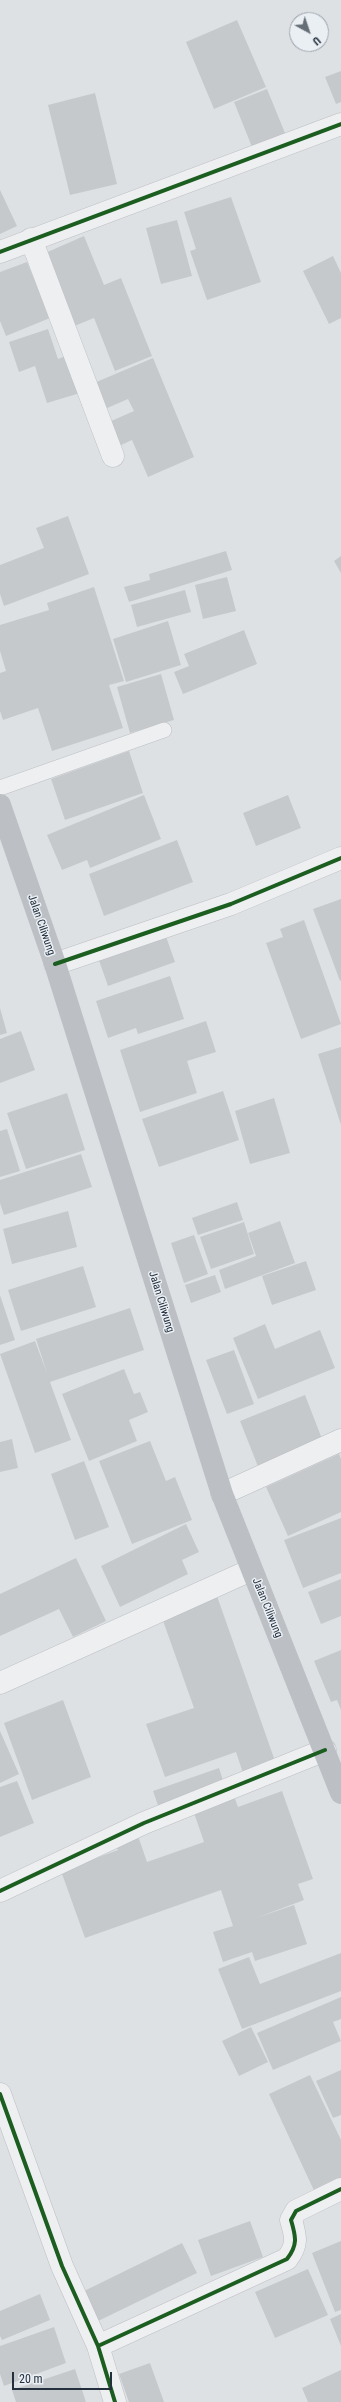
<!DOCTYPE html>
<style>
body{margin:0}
#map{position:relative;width:341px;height:2402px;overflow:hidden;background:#dee1e4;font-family:"Roboto Condensed",sans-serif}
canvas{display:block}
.north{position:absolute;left:289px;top:12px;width:40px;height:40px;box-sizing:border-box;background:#eaeff4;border:1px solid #9ba2ab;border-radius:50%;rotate:140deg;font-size:11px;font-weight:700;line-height:16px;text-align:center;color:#242f3d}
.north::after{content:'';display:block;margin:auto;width:14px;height:18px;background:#656d77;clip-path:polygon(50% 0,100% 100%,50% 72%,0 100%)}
.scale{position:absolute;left:12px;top:2372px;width:100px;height:18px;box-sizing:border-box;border:2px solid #242f3d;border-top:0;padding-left:5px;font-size:12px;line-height:14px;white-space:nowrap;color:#242f3d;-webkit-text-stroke:3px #eaeff4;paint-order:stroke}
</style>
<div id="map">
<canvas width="341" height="2402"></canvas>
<div class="north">U</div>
<div class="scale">20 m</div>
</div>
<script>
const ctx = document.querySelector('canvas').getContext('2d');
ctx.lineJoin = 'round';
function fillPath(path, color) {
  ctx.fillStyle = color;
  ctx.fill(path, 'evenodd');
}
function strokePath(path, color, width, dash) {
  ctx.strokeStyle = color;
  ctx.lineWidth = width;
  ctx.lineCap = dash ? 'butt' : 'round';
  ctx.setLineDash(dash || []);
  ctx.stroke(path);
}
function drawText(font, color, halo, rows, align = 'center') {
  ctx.font = font + ' "Roboto Condensed",sans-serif';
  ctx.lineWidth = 3;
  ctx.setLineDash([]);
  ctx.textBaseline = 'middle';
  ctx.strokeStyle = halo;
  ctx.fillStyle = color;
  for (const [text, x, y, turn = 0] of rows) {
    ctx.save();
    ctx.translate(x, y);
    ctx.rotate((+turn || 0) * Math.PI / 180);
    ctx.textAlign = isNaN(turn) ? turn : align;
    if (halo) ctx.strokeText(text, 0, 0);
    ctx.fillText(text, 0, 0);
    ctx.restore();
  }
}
fillPath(new Path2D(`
 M 237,20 L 266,87 L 214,109 L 186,42 Z
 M 341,71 L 341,102 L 336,104 L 325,77 Z
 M 267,89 L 285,133 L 252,147 L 234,102 Z
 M 95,93 L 117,184 L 70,195 L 48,105 Z
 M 0,190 L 17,226 L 0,234 Z
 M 231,197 L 261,282 L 207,300 L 190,251 L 196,249 L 184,212 Z
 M 177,220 L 192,276 L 161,284 L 146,228 Z
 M 84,236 L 104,285 L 121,278 L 152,356 L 115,371 L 94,318 L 72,327 L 43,254 Z
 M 333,256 L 341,273 L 341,318 L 329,324 L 303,271 Z
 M 27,262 L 50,318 L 6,336 L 0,321 L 0,272 Z
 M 48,329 L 58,359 L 68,355 L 80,393 L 47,403 L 35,366 L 19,372 L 9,342 Z
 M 153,358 L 194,457 L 148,477 L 132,440 L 119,446 L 109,422 L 134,411 L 128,399 L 105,409 L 94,383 Z
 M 68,516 L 89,574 L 4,606 L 0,594 L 0,565 L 44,548 L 36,528 Z
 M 226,551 L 232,570 L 129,602 L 124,587 L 150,580 L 149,574 Z
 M 341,556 L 341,573 L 334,561 Z
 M 227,577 L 236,611 L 203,619 L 195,585 Z
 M 94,587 L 124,681 L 109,685 L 123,728 L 52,751 L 38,708 L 3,720 L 0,711 L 0,673 L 6,671 L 0,651 L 0,625 L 49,610 L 47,603 Z
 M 185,590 L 191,612 L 137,627 L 131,605 Z
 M 168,621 L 181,665 L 126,682 L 113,639 Z
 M 244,630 L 257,664 L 183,694 L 174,672 L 189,666 L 184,654 Z
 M 161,674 L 174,720 L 130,733 L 117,687 Z
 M 129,751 L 143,793 L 65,820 L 51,779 Z
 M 144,795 L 161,839 L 90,868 L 87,860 L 62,870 L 47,835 Z
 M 288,795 L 301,828 L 256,846 L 243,813 Z
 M 177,840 L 193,882 L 104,916 L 89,874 Z
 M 341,899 L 341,980 L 340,981 L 313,909 Z
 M 304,920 L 341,1024 L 301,1039 L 266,943 L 283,937 L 280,929 Z
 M 163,928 L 175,962 L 108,986 L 96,952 Z
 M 170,976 L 184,1019 L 138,1034 L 136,1028 L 108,1038 L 96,1001 Z
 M 0,1008 L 7,1033 L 0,1035 Z
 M 206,1021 L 216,1052 L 187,1061 L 197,1093 L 140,1112 L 120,1050 Z
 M 21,1031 L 35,1070 L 0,1083 L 0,1039 Z
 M 341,1047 L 341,1125 L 318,1054 Z
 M 223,1091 L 239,1140 L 159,1167 L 142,1119 Z
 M 67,1093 L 85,1150 L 26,1169 L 7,1113 Z
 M 274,1098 L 290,1153 L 250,1164 L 235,1111 Z
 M 7,1129 L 20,1171 L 0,1177 L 0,1131 Z
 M 81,1154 L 92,1187 L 4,1215 L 0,1203 L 0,1180 Z
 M 237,1202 L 243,1220 L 198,1235 L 192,1218 Z
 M 68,1211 L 77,1247 L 12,1264 L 3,1229 Z
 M 280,1221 L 295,1263 L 225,1289 L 219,1270 L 256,1256 L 248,1233 Z
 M 244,1222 L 254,1254 L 211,1269 L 200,1237 Z
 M 194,1235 L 208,1274 L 184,1283 L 171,1243 Z
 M 306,1261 L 316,1290 L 272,1305 L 262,1276 Z
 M 83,1266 L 96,1307 L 21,1331 L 8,1290 Z
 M 215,1275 L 221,1292 L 191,1303 L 185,1285 Z
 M 0,1295 L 15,1340 L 0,1345 Z
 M 130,1308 L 144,1350 L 50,1382 L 71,1440 L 35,1453 L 0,1354 L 35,1341 L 47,1373 L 36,1339 Z
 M 265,1324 L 275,1349 L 320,1330 L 335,1368 L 258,1399 L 233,1338 Z
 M 234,1350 L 254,1404 L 227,1414 L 206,1360 Z
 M 124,1369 L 134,1394 L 140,1392 L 148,1412 L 129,1420 L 137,1441 L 89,1461 L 62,1394 Z
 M 305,1395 L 324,1444 L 259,1469 L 240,1421 Z
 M 12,1439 L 18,1468 L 0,1472 L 0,1442 Z
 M 150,1441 L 166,1481 L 175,1477 L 192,1520 L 132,1544 L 99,1461 Z
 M 339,1454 L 341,1459 L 341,1512 L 288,1536 L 266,1487 Z
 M 84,1461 L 109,1527 L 75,1540 L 51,1474 Z
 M 341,1518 L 341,1573 L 303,1588 L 284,1540 Z
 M 186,1524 L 199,1552 L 182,1560 L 188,1574 L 120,1607 L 101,1566 Z
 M 76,1558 L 106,1621 L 73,1637 L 59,1609 L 0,1636 L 0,1594 Z
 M 341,1579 L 341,1616 L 321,1624 L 308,1592 Z
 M 217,1596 L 275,1761 L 243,1773 L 236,1752 L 165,1777 L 146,1724 L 194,1708 L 161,1615 Z
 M 341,1650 L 341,1710 L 337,1700 L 331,1702 L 314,1661 Z
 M 63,1700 L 91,1777 L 32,1800 L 4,1723 Z
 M 0,1731 L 19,1774 L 0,1783 Z
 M 219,1768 L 226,1790 L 161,1814 L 153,1791 Z
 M 17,1781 L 34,1823 L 0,1837 L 0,1787 Z
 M 282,1791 L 313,1879 L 298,1884 L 304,1900 L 256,1918 L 294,1905 L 307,1944 L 255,1961 L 252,1952 L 223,1962 L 213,1932 L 233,1926 L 221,1890 L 85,1938 L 61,1871 L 118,1850 L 115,1844 L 138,1836 L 147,1862 L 204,1842 L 192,1807 L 233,1793 L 238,1807 Z
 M 341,1953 L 341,1991 L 242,2029 L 218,1969 L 249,1957 L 260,1984 Z
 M 341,1997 L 341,2019 L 333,2022 L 341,2041 L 273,2070 L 257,2033 Z
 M 251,2027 L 268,2062 L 239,2076 L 222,2041 Z
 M 341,2070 L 341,2115 L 333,2118 L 316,2081 Z
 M 310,2075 L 341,2140 L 341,2186 L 317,2197 L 269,2094 Z
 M 250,2221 L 263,2257 L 211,2276 L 198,2240 Z
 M 341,2241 L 341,2310 L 335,2312 L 312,2253 Z
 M 182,2243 L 197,2273 L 92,2324 L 78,2294 Z
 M 308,2269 L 328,2315 L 275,2338 L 255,2292 Z
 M 40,2294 L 50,2320 L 2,2340 L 0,2336 L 0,2311 Z
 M 341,2314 L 341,2346 L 330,2319 Z
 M 54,2327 L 66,2363 L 4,2386 L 0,2374 L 0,2346 Z
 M 150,2363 L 164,2402 L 129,2402 L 119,2374 Z
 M 75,2369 L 86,2402 L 16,2402 L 12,2390 Z
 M 341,2370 L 341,2402 L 308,2402 L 302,2388 Z`), '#c6c9cc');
const lane = new Path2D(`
 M 0,788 L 164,730`);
const street = new Path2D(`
 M 31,239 L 113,456
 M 0,252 L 341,124
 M 55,964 L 231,904 L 341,858
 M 222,1494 L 341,1440
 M 0,1683 L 251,1570
 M 0,1891 L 144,1823 L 325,1750
 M 0,2094 L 62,2266 L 98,2346 L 115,2402
 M 98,2346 L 287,2259 C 298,2245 296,2237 291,2220 L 296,2211 L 341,2189`);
strokePath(lane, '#bcbfc2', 16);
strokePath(street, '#bcbfc2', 23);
strokePath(lane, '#edeff1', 15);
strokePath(street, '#edeff1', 22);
strokePath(new Path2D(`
 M 0,805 L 55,964 L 222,1494 L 341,1793`), '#bcc0c4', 22);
strokePath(new Path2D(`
 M 0,252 L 341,124
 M 55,964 L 231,904 L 341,858
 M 0,1891 L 144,1823 L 325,1750
 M 0,2094 L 62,2266 L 98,2346 L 115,2402
 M 98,2346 L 287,2259 C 298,2245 296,2237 291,2220 L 296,2211 L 341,2189`), '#1b5e20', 4);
drawText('11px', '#242f3d', '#eaeff4', [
 ["Jalan Ciliwung",41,925,71],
 ["Jalan Ciliwung",161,1302,73],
 ["Jalan Ciliwung",267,1608,68]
]);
</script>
